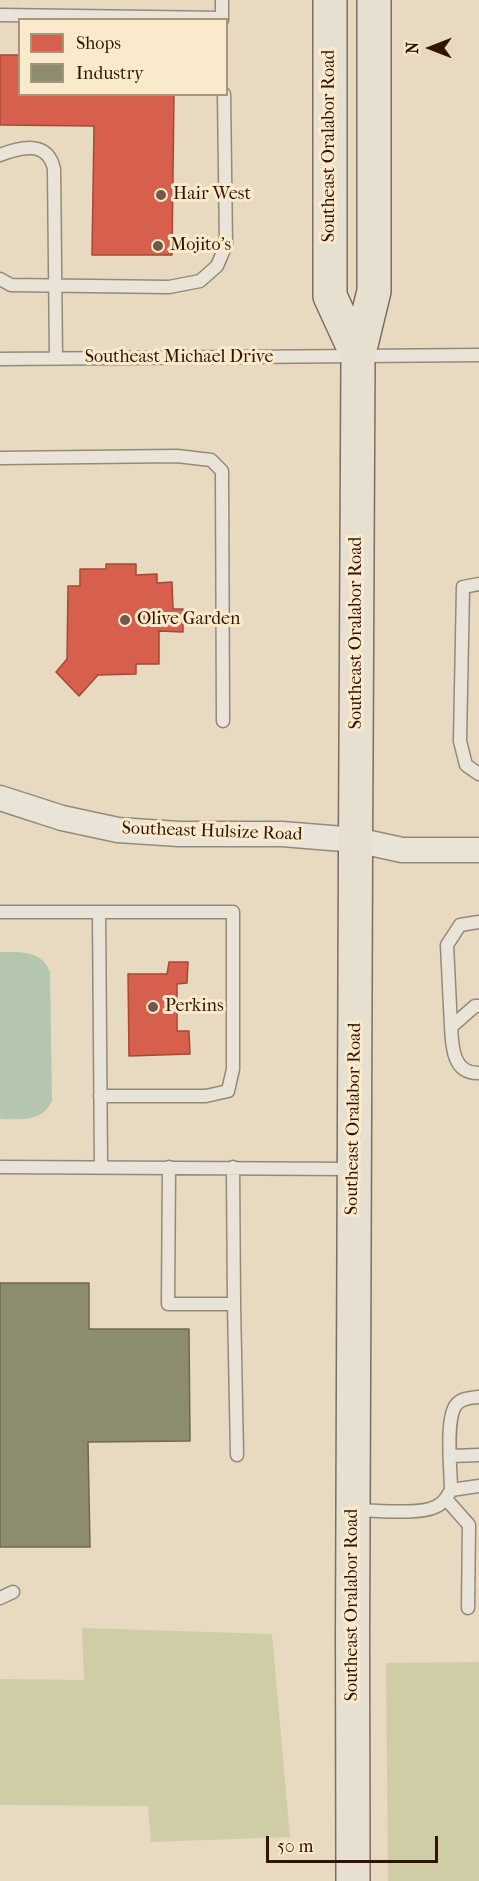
<!DOCTYPE html>
<style>
body{margin:0}
#map{position:relative;width:479px;height:1881px;overflow:hidden;background:#e7dac1;font-family:"IM FELL French Canon",serif}
canvas{display:block}
.legend{position:absolute;left:18px;top:18px;width:210px;height:78px;box-sizing:border-box;background:#faeacc;border:2px solid #aa947c;margin:0;padding:8px 10px;list-style:none;font-size:18px;color:#321304}
.legend li{display:flex;align-items:center;gap:12px;height:30px}
.legend b{width:30px;border:2px solid #aa947c}
.north{position:absolute;left:401px;top:18px;width:60px;height:60px;-webkit-text-stroke:4px #faeacc;paint-order:stroke;rotate:270deg;font-size:16px;font-weight:700;line-height:24px;text-align:center;color:#321304}
.north::after{content:'';display:block;margin:auto;width:21px;height:27px;background:#321304;clip-path:polygon(50% 0,100% 100%,50% 72%,0 100%)}
.scale{position:absolute;left:266px;top:1836px;width:172px;height:27px;box-sizing:border-box;border:3px solid #321304;border-top:0;padding-left:8px;font-size:18px;line-height:21px;white-space:nowrap;color:#321304;-webkit-text-stroke:4px #faeacc;paint-order:stroke}
</style>
<div id="map">
<canvas width="479" height="1881"></canvas>
<ul class="legend">
<li><b style="height:16px;background:#d6604d"></b>Shops</li>
<li><b style="height:16px;background:#8c8c6e"></b>Industry</li>
</ul>
<div class="north">N</div>
<div class="scale">50 m</div>
</div>
<script>
const ctx = document.querySelector('canvas').getContext('2d');
ctx.lineJoin = 'round';
function fillPath(path, color) {
  ctx.fillStyle = color;
  ctx.fill(path, 'evenodd');
}
function strokePath(path, color, width, dash) {
  ctx.strokeStyle = color;
  ctx.lineWidth = width;
  ctx.lineCap = dash ? 'butt' : 'round';
  ctx.setLineDash(dash || []);
  ctx.stroke(path);
}
function drawText(font, color, halo, rows, align = 'center') {
  ctx.font = font + ' "IM FELL French Canon",serif';
  ctx.lineWidth = 6;
  ctx.setLineDash([]);
  ctx.textBaseline = 'middle';
  ctx.strokeStyle = halo;
  ctx.fillStyle = color;
  for (const [text, x, y, turn = 0] of rows) {
    ctx.save();
    ctx.translate(x, y);
    ctx.rotate((+turn || 0) * Math.PI / 180);
    ctx.textAlign = isNaN(turn) ? turn : align;
    if (halo) ctx.strokeText(text, 0, 0);
    ctx.fillText(text, 0, 0);
    ctx.restore();
  }
}
fillPath(new Path2D(`
 M 82,1628 L 272,1634 L 290,1837 L 151,1842 L 148,1806 L 0,1805 L 0,1679 L 84,1680 Z
 M 479,1662 L 479,1881 L 388,1881 L 386,1663 Z`), '#cecda5');
fillPath(new Path2D(`
 M 0,952 C 20,952 42,950 50,972 L 52,1101 C 41,1123 21,1119 0,1119 Z`), '#b4c6ae');
const shops = new Path2D(`
 M 0,55 L 20,55 L 20,94 L 174,94 L 172,255 L 92,255 L 94,126 L 0,125 Z
 M 106,564 L 136,564 L 136,575 L 157,574 L 157,583 L 172,582 L 173,609 L 183,609 L 183,632 L 159,631 L 159,664 L 136,664 L 136,674 L 98,675 L 79,696 L 56,672 L 67,659 L 68,586 L 80,586 L 80,569 L 106,569 Z
 M 169,962 L 188,962 L 187,983 L 177,984 L 177,1031 L 189,1031 L 190,1054 L 129,1056 L 128,974 L 167,974 Z`);
fillPath(shops, '#d6604d');
strokePath(shops, '#a54937', 1.5);
const industry = new Path2D(`
 M 0,1283 L 89,1283 L 89,1329 L 189,1329 L 190,1441 L 88,1442 L 90,1547 L 0,1547 Z`);
fillPath(industry, '#8c8c6e');
strokePath(industry, '#71684e', 1.5);
const lane = new Path2D(`
 M 222,0 L 222,20
 M 0,15 L 222,18
 M 0,155 C 22,146 48,141 54,169 L 56,359
 M 0,279 L 11,285 L 169,287 L 200,281 L 217,266 L 226,245 L 224,94
 M 0,359 L 479,355
 M 0,458 L 177,456 L 211,460 L 222,471 L 223,721
 M 479,584 L 463,587 L 460,741 L 466,765 L 479,774
 M 0,912 L 99,912 L 101,1167
 M 99,912 L 233,912 L 233,1069 L 228,1091 L 206,1096 L 100,1096
 M 479,1006 L 475,1006 L 451,1027 C 452,1047 453,1074 479,1073
 M 451,1027 L 447,945 L 460,925 L 479,922
 M 0,1167 L 352,1169
 M 169,1167 L 168,1304 L 234,1304 L 233,1167
 M 234,1304 L 237,1455
 M 451,1456 L 479,1455
 M 451,1490 L 479,1486
 M 446,1499 L 469,1525 L 468,1608
 M 355,1510 C 375,1510 419,1515 435,1507 C 443,1504 447,1497 451,1490 C 451,1471 445,1419 456,1405 C 461,1398 470,1398 478,1397
 M 0,1598 L 13,1592`);
const street = new Path2D(`
 M 0,798 L 62,818 L 118,830 L 179,834 L 282,834 L 356,840 L 402,850 L 479,850`);
const primary = new Path2D(`
 M 330,0 L 330,296 L 358,357
 M 353,1881 C 351,1373 356,865 358,357 L 374,291 L 374,0`);
strokePath(lane, '#958a7a', 15);
strokePath(street, '#958a7a', 27);
strokePath(primary, '#7b6f61', 36);
strokePath(lane, '#eae3d7', 12);
strokePath(street, '#eae3d7', 24);
strokePath(primary, '#e7dfd0', 33);
for (const [x, y, r, color] of [
 [161,195,6,"#715946"],
 [158,246,6,"#715946"],
 [125,620,6,"#715946"],
 [153,1007,6,"#715946"]
]) {
  const dot = new Path2D();
  dot.arc(x, y, r, 0, 2 * Math.PI);
  ctx.fillStyle = color;
  ctx.fill(dot);
  strokePath(dot, '#faeacc', 2);
}
drawText('18px', '#321304', '#faeacc', [
 ["Southeast Oralabor Road",330,146,-90],
 ["Southeast Michael Drive",179,358],
 ["Southeast Oralabor Road",357,633,-90],
 ["Southeast Hulsize Road",212,832,2],
 ["Southeast Oralabor Road",354,1119,-89],
 ["Southeast Oralabor Road",353,1605,-90]
]);
drawText('18px', '#321304', '#faeacc', [
 ["Hair West",173,195],
 ["Mojito's",170,246],
 ["Olive Garden",137,620],
 ["Perkins",165,1007]
], 'left');
</script>
